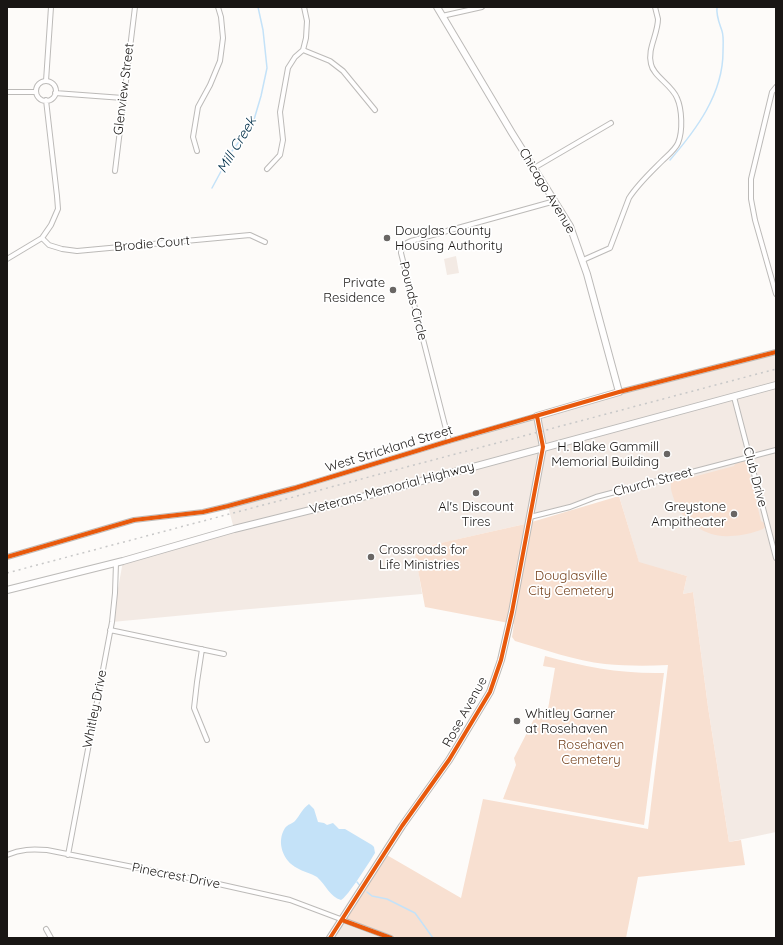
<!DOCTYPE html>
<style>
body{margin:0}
#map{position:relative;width:783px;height:945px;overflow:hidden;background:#fdfbf9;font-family:Quicksand,sans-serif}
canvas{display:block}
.frame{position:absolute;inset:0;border:8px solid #191614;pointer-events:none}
</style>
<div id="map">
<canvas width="783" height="945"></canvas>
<div class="frame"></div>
</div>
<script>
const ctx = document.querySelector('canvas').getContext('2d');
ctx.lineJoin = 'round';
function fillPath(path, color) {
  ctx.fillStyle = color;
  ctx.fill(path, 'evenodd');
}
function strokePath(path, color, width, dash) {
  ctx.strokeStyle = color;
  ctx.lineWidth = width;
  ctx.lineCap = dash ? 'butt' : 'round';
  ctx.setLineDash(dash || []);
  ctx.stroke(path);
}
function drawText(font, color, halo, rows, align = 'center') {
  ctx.font = font + ' Quicksand,sans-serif';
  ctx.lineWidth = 3.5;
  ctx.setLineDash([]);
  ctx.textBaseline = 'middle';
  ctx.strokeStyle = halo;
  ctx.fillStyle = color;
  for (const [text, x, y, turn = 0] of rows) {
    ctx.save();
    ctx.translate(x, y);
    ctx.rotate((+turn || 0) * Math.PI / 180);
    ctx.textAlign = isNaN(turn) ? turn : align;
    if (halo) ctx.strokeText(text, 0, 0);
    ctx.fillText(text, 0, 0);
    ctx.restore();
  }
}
fillPath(new Path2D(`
 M 456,256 L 459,273 L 447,275 L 444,259 Z
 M 776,352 L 776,832 L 729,842 L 708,707 L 693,592 L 683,594 L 687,576 L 639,563 L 617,489 L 596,499 L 530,517 L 525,524 L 415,549 L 422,594 L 239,610 L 112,622 L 123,561 L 234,529 L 228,506 L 619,392 Z
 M 342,916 L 386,938 L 331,938 Z`), '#f3eae4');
fillPath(new Path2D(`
 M 745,461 L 749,464 L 750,469 L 749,471 L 761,521 L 764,523 L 765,527 L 763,529 C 753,533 741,536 730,536 C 708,538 685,523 676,504 C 673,497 670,489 671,483 L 674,481 L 678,481 L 734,466 L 735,464 Z
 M 619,496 L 639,562 L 687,576 L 683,594 L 693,592 L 708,707 L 729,842 L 741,840 L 745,865 L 638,877 L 626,938 L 391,938 L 342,920 L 385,854 L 461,898 L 483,799 L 648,829 L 668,665 C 647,666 626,666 605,664 C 576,661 543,649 515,641 L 512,637 L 514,624 L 425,607 L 414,549 L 525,524 Z
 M 545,656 C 586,667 621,674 664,673 L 644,825 L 503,799 L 516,765 L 514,758 L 535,717 L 548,709 L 555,668 L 543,666 Z`), '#f8e0d1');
fillPath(new Path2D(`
 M 309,804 L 314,809 L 318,822 L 324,823 L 327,825 L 333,823 L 339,829 L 345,829 L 372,845 L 374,847 L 375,853 C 370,861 347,898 341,900 C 330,897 326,885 317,877 C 311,873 303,872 297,868 C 283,861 276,842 285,828 C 288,824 292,824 295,821 C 300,815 303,808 309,804 Z`), '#c4e2f8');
strokePath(new Path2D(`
 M 670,160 C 696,130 723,94 723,52 C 723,45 724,37 722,31 C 719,22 716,16 717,7
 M 212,188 L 232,151 L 253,123 L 261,96 L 267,68 L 263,30 L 258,7
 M 357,882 L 361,887
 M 367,892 L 372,896 L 387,899 L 415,913 L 433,938`), '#c4e2f8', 1.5);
const street = new Path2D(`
 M 442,16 L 482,7
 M 303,50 L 330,61 L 343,71 L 375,110
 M 46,81 L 51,7
 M36 91a10 10 0 1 1 20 0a10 10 0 1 1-20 0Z
 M 776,87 L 772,92 L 751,179 L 751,199 L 755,220 L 776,294
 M 7,92 L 36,92
 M 55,93 L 123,98
 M 197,151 L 193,137 L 198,107 L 210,85 L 220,61 L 223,38 L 221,17 L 218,7
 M 534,168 L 611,123
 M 267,169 L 280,155 L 283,140 L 280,112 L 288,68 L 295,57 L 303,50 L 306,38 L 307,21 L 304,7
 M 115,171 L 135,7
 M 42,238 L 49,245 L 62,249 L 77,251 L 250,235 L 265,242
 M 7,259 L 42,238 L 51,225 L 58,209 L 57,196 L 46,100
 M 583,260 L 610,248 L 629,198 C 638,184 650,173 662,161 C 667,156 675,150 678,143 C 683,131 682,109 677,98 C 672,85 653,76 651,64 C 647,49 658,34 658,19 C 657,15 656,11 655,7
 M 619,392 L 776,352
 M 734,397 L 776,558
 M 449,441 L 401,253 C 401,245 404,244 411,241 L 555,201
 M 530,517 L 570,507 L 596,497 L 776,450
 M 7,557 L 134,520 L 203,512 L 228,506 L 295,488 L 449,441 L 537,416
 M 110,630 L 224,654
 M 202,649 L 197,682 L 194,708 L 207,740
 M 7,855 C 21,849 32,849 47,850 L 214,883 L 290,900 L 391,938
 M 68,855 L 112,622 L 115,593 L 116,563
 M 46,929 L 51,938`);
const secondary = new Path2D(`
 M 330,938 L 402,826 L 449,760 L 490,692 L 501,660 L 512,612 L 543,447 L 537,416 L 619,392 L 587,274 L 570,226 L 512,133 L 437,7`);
const primary = new Path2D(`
 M 7,590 L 123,561 L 234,529 L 351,500 L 776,385`);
strokePath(street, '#bcbab8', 6);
strokePath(secondary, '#bcbab8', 8);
strokePath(primary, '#bcbab8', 8);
strokePath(street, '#fffefe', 4);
strokePath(secondary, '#fffefe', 6);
strokePath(primary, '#fffefe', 6);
strokePath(new Path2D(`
 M 7,573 L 776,369`), '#c8c8c8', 1.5, [2, 4]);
strokePath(new Path2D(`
 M 7,557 L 134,520 L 203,512 L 228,506 L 295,488 L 449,441 L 619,392 L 776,352
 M 342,920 L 391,938
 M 330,938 L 402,826 L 449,760 L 490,692 L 501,660 L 512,612 L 543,447 L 537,416`), '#e8590c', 4);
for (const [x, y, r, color] of [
 [387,238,4,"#696664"],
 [393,290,4,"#696664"],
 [667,454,4,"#696664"],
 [476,493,4,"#696664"],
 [734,514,4,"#696664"],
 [371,557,4,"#696664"],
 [517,721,4,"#696664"]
]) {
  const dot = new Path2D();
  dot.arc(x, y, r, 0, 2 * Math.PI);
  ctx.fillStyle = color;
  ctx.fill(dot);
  strokePath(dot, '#fff', 1.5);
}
drawText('13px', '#191614', '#fff', [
 ["Glenview Street",124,89,-83],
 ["Chicago Avenue",547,191,59],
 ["Brodie Court",152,244,-5],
 ["Pounds Circle",413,301,76],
 ["West Strickland Street",389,449,-17],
 ["Club Drive",755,477,75],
 ["Church Street",653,482,-15],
 ["Veterans Memorial Highway",392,488,-15],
 ["Whitley Drive",95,709,-79],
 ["Rose Avenue",465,712,-61],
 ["Pinecrest Drive",176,876,11]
]);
drawText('13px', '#191614', '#fff', [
 ["Douglas County",395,231],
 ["Housing Authority",395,246],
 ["Private",385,283,"right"],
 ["Residence",385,298,"right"],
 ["H. Blake Gammill",659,447,"right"],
 ["Memorial Building",659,462,"right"],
 ["Al's Discount",476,507,"center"],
 ["Tires",476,522,"center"],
 ["Greystone",726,507,"right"],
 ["Ampitheater",726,522,"right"],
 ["Crossroads for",379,550],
 ["Life Ministries",379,565],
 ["Whitley Garner",525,714],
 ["at Rosehaven",525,729]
], 'left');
drawText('13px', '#723e18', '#fff', [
 ["Douglasville",571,576],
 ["City Cemetery",571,591],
 ["Rosehaven",591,745],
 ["Cemetery",591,760]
]);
drawText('italic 14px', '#002f49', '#fff', [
 ["Mill Creek",237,145,-59]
]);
</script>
